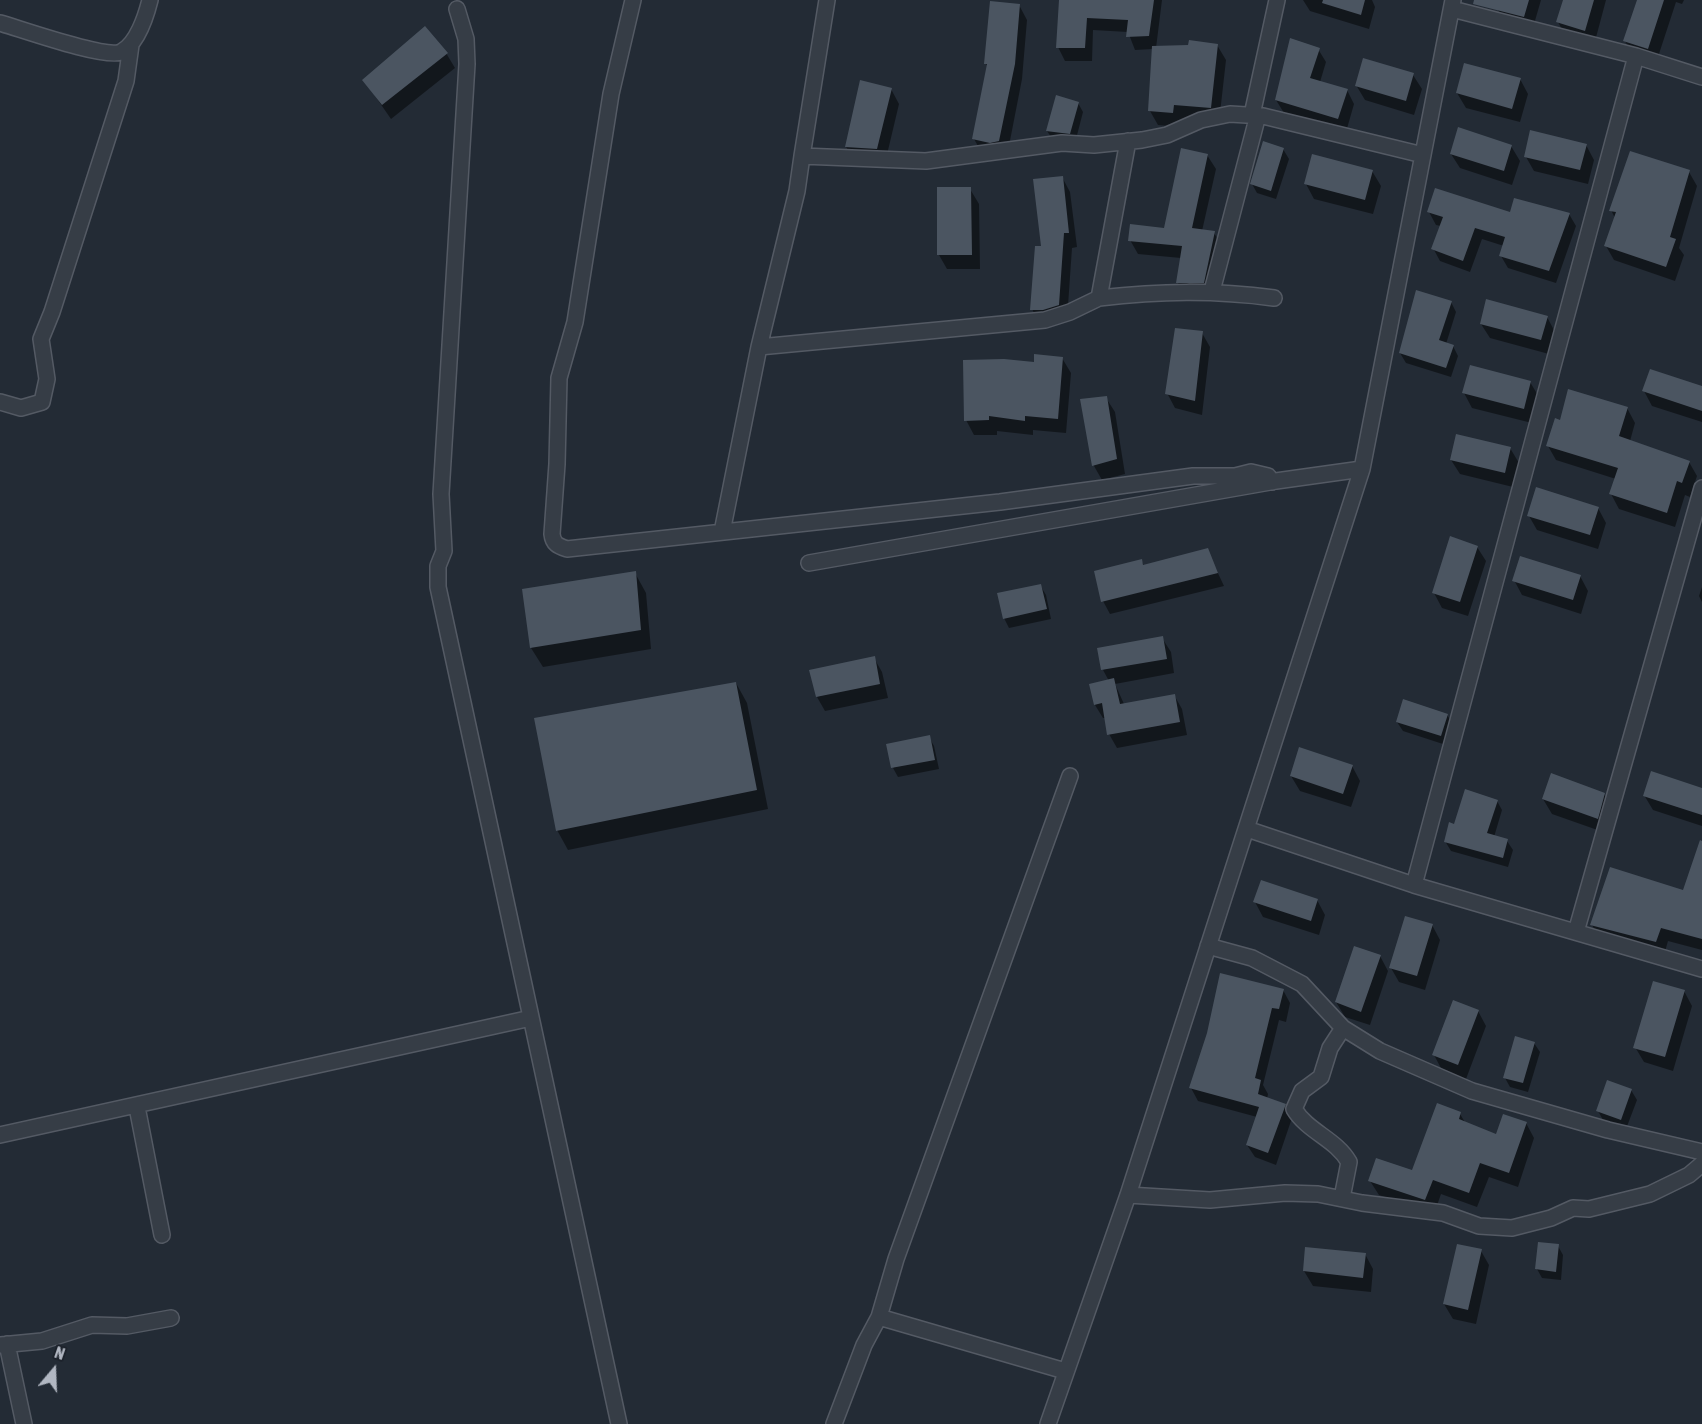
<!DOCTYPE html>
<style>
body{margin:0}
#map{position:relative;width:1702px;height:1424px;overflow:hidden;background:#232b35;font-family:"Asap Condensed",sans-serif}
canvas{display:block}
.north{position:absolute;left:24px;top:1340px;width:60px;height:60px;-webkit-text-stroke:4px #1c222b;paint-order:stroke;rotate:19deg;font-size:16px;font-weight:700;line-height:24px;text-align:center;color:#b1b7c2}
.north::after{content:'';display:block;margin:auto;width:21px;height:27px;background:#b1b7c2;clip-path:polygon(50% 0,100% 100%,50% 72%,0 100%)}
</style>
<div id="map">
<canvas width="1702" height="1424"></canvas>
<div class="north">N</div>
</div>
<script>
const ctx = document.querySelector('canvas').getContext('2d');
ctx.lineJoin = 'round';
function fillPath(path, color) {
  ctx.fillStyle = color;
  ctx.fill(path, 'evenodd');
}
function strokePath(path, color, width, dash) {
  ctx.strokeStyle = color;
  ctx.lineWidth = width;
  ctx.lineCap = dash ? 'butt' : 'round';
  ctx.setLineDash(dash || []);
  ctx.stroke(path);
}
fillPath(new Path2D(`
 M 1061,0 L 1162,0 L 1156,48 L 1217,45 L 1226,60 L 1219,122 L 1181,119 L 1181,127 L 1158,125 L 1150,111 L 1153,49 L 1135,50 L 1128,32 L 1093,30 L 1092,61 L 1065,61 L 1058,47 Z
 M 1303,0 L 1372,0 L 1375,7 L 1369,29 L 1310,11 Z
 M 1501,0 L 1541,0 L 1532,31 L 1506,25 L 1498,10 Z
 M 1564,0 L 1606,0 L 1594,45 L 1566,37 L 1558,22 Z
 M 1638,0 L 1684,0 L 1682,4 L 1676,2 L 1656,63 L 1633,56 L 1625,41 Z
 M 1019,5 L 1027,20 L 1022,79 L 1007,156 L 982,153 L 974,139 L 988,67 L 986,64 Z
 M 1318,49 L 1326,62 L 1320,82 L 1347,90 L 1354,104 L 1346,132 L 1284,113 L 1276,100 Z
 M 446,53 L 455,68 L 391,119 L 364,80 Z
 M 1413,75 L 1422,89 L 1414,115 L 1365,100 L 1356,85 Z
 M 1520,79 L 1528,94 L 1520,122 L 1466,108 L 1457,93 Z
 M 891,89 L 899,104 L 885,163 L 855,161 L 846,147 Z
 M 1078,103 L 1083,112 L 1075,143 L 1053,140 L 1047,131 Z
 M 1586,145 L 1594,160 L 1588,184 L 1534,171 L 1526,157 Z
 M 1511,146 L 1520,161 L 1512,185 L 1460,168 L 1451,154 Z
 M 1283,149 L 1289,159 L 1276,199 L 1257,193 L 1252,184 Z
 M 1207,155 L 1216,169 L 1202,231 L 1214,233 L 1222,246 L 1212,296 L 1186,296 L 1178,283 L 1181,258 L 1138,254 L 1130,240 L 1165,229 Z
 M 1372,171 L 1381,186 L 1373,214 L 1314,199 L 1306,184 Z
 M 1689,172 L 1697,186 L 1679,248 L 1684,255 L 1675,281 L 1614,260 L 1606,246 L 1615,218 L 1611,210 Z
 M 1062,177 L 1070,192 L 1077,247 L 1072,248 L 1067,320 L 1040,324 L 1032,309 L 1042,248 Z
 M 970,189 L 979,204 L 980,269 L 947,269 L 939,255 Z
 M 1429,212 L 1569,214 L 1576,226 L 1556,283 L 1508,268 L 1501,256 L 1504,246 L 1482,239 L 1470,272 L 1440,261 L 1433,248 L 1441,226 L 1436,225 Z
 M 1451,302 L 1456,312 L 1446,344 L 1453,346 L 1458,356 L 1451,377 L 1406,363 L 1400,353 Z
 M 1547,317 L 1555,332 L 1549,354 L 1490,338 L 1481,324 Z
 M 1202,333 L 1210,347 L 1202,415 L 1175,408 L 1167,393 Z
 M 1062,358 L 1071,373 L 1066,433 L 1033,430 L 1033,435 L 997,431 L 997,435 L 974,435 L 966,420 L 1035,364 Z
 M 1530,382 L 1539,397 L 1532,423 L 1472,408 L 1464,393 Z
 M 1702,387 L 1702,422 L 1652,406 L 1644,391 Z
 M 1106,398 L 1115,412 L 1125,474 L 1102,480 L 1094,466 L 1082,401 Z
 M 1627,408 L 1635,423 L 1630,441 L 1689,462 L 1697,476 L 1690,497 L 1685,495 L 1675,527 L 1619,509 L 1611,494 L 1616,479 L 1556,460 L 1548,446 L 1561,421 Z
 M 1510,448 L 1519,463 L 1513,487 L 1460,474 L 1451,460 Z
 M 1598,508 L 1606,523 L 1598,549 L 1537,530 L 1529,516 Z
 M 1477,547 L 1486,561 L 1468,616 L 1442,608 L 1434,593 Z
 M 1207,550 L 1224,586 L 1110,614 L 1103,601 L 1141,560 L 1144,566 Z
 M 635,573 L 646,593 L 651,649 L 543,667 L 531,648 Z
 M 1580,576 L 1588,591 L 1581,614 L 1522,595 L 1514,580 Z
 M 1040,585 L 1046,595 L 1051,619 L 1009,628 L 1004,618 Z
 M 1702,587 L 1702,602 L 1699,596 Z
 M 1162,638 L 1171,652 L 1174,673 L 1115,684 L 1124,704 L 1174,695 L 1182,709 L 1187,735 L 1117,748 L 1109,734 L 1106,718 L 1103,718 L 1095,705 L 1109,681 L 1103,670 Z
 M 874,658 L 882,672 L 888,698 L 825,711 L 817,697 Z
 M 736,683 L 747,703 L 768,809 L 568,850 L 557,830 Z
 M 1447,715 L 1453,724 L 1446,745 L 1403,731 L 1397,722 Z
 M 929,737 L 934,746 L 939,769 L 898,777 L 893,768 Z
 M 1352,766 L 1360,781 L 1351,807 L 1300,791 L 1291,776 Z
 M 1702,790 L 1702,826 L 1653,810 L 1644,795 Z
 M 1604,794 L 1613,809 L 1606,833 L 1552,814 L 1543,799 Z
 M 1497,801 L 1502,810 L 1494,837 L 1507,841 L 1513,850 L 1508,867 L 1451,851 L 1445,841 L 1455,826 Z
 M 1702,862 L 1702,950 L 1668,941 L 1664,955 L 1600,938 L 1592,925 L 1683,892 Z
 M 1317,900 L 1325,915 L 1319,935 L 1263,917 L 1255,902 Z
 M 1432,925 L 1440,940 L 1425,990 L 1399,982 L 1391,968 Z
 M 1380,956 L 1388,971 L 1370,1025 L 1345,1017 L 1336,1002 Z
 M 1283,990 L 1290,1003 L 1286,1022 L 1279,1020 L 1263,1085 L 1268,1094 L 1267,1099 L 1284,1105 L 1292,1118 L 1276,1165 L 1255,1157 L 1247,1145 L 1257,1117 L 1198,1101 L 1191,1088 L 1209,1033 Z
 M 1684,991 L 1692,1006 L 1673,1071 L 1644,1062 L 1635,1047 Z
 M 1478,1011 L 1486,1026 L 1466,1079 L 1442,1070 L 1434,1055 Z
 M 1534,1043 L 1540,1052 L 1528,1092 L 1510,1087 L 1505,1078 Z
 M 1631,1090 L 1637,1100 L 1626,1129 L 1603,1120 L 1598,1111 Z
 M 1460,1114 L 1466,1124 L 1497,1136 L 1526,1123 L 1534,1138 L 1518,1187 L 1489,1177 L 1477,1207 L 1441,1194 L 1434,1214 L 1379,1195 L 1370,1181 L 1412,1172 Z
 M 1558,1246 L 1563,1255 L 1561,1280 L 1542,1278 L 1537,1269 Z
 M 1306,1249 L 1365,1254 L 1373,1269 L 1371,1292 L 1313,1286 L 1304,1271 Z
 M 1481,1251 L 1489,1265 L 1476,1324 L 1453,1319 L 1444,1304 Z`), '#0007');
fillPath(new Path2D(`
 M 1059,0 L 1154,0 L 1149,36 L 1126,37 L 1128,20 L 1087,18 L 1085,48 L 1056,48 Z
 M 1323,0 L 1365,0 L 1361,15 L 1322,3 Z
 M 1474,0 L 1529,0 L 1524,17 L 1473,4 Z
 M 1563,0 L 1594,0 L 1585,31 L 1556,22 Z
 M 1637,0 L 1664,0 L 1648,49 L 1623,41 Z
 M 990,1 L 1020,4 L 1015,64 L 999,141 L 990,143 L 972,139 L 987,64 L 984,64 Z
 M 425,26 L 448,53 L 382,105 L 362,80 Z
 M 1290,38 L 1320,48 L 1310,78 L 1348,89 L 1338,119 L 1275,100 Z
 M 1189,40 L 1218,44 L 1211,108 L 1174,105 L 1173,113 L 1148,111 L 1152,46 L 1188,45 Z
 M 1363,58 L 1414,73 L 1406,101 L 1355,86 Z
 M 1464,63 L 1521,78 L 1512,109 L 1456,93 Z
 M 860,80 L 892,88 L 877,149 L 845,147 Z
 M 1056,95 L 1079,102 L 1070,134 L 1046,131 Z
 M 1458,127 L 1512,145 L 1504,171 L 1450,154 Z
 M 1530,130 L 1587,144 L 1580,170 L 1524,157 Z
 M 1263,141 L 1284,148 L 1271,191 L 1250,184 Z
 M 1181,148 L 1208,154 L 1192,228 L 1215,231 L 1204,283 L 1176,283 L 1182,246 L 1128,241 L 1130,224 L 1164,228 Z
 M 1630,151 L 1690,170 L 1670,237 L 1676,239 L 1666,267 L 1604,246 L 1616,212 L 1609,211 Z
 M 1312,154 L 1373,170 L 1365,200 L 1304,184 Z
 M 1063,176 L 1069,233 L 1064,233 L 1059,305 L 1043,310 L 1030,310 L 1035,246 L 1041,246 L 1033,179 Z
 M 937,187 L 971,187 L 972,255 L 937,255 Z
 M 1435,188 L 1510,212 L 1514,198 L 1570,213 L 1549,271 L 1499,256 L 1505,237 L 1475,228 L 1463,261 L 1431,249 L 1443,217 L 1427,212 Z
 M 1416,290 L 1452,301 L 1439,340 L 1454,345 L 1446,368 L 1399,353 Z
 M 1486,299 L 1548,316 L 1541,340 L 1480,324 Z
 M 1175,328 L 1203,331 L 1195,401 L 1165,394 Z
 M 1034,354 L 1063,357 L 1058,419 L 1025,416 L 1025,421 L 989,416 L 989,420 L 964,421 L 963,360 L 1004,359 L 1034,362 Z
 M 1470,365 L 1531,381 L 1524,409 L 1462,393 Z
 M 1650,369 L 1702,386 L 1702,411 L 1642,391 Z
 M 1568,389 L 1628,407 L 1619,436 L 1690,461 L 1682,483 L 1677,481 L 1667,513 L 1609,494 L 1618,468 L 1546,446 L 1555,418 L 1560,420 Z
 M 1107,396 L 1117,459 L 1092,466 L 1080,399 Z
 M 1456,434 L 1511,447 L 1505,473 L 1450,460 Z
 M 1536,487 L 1599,507 L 1590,535 L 1527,516 Z
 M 1450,536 L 1478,546 L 1460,602 L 1432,593 Z
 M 1208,548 L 1218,573 L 1101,602 L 1094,571 L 1142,559 L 1143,565 Z
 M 1520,556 L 1581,575 L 1573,600 L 1512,581 Z
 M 636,571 L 641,630 L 530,648 L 522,589 Z
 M 1041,584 L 1047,609 L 1003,619 L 997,593 Z
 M 1163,636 L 1167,659 L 1101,670 L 1097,648 Z
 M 875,656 L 880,684 L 816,697 L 809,670 Z
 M 1114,678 L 1120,704 L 1175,694 L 1180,722 L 1107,735 L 1102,703 L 1094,705 L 1089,684 Z
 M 736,682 L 757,790 L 556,831 L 534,718 Z
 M 1403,699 L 1448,714 L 1441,736 L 1396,722 Z
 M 930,735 L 935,760 L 891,768 L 886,744 Z
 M 1299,747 L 1353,765 L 1343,794 L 1290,776 Z
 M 1651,771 L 1702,788 L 1702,815 L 1643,796 Z
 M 1551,773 L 1605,793 L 1598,819 L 1542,799 Z
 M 1465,789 L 1498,800 L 1487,833 L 1508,839 L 1503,858 L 1444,842 L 1449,822 L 1454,824 Z
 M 1700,840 L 1702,841 L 1702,939 L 1661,928 L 1656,942 L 1590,925 L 1610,867 L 1683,890 Z
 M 1261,880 L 1318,899 L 1311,921 L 1253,902 Z
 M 1405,916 L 1433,924 L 1417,976 L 1389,968 Z
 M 1354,946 L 1381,955 L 1361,1012 L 1335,1002 Z
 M 1220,973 L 1284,989 L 1279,1009 L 1272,1008 L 1255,1078 L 1261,1080 L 1258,1094 L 1286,1104 L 1268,1153 L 1246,1145 L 1259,1107 L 1189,1088 L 1207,1033 Z
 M 1653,981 L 1685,990 L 1665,1057 L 1633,1048 Z
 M 1453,1000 L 1479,1010 L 1458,1065 L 1432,1055 Z
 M 1515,1036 L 1535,1042 L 1523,1083 L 1503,1078 Z
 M 1607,1080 L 1632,1089 L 1621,1120 L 1596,1111 Z
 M 1437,1103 L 1461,1112 L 1459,1119 L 1496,1134 L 1503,1114 L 1527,1122 L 1509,1173 L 1480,1163 L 1469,1193 L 1433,1180 L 1425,1200 L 1368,1181 L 1376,1158 L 1412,1170 Z
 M 1538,1242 L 1559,1244 L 1556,1272 L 1535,1269 Z
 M 1457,1244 L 1482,1249 L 1468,1310 L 1443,1304 Z
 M 1305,1247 L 1366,1253 L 1363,1278 L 1303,1271 Z`), '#4b5561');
const street = new Path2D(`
 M 633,0 L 611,94 L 575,322 L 559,378 L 557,464 L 552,534 C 553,544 558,546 567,549 L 1000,502 L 1193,476 L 1235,476 L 1251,472 L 1268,476 L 1272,482
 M 827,0 L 802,156 L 926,161 L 1062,143 L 1094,145 L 1142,140 L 1167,135 L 1201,120 L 1230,114 L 1263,116 L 1423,155
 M 457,9 L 466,39 L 467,64 L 441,494 L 444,551 L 438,566 L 438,587 L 619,1424
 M 1452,9 L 1636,56 L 1702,77
 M 0,23 C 21,29 105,59 121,52 C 137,44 146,16 150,0
 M 1252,115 L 1277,0
 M 1212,291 L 1258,115
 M 1099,298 C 1161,291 1213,290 1274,298
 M 759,347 L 1045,320 L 1070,312 L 1099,298 L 1128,141
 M 0,402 L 21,408 L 42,402 L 47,379 L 41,339 L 52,312 L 126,81 L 131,45
 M 722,532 L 759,347 L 797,191 L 802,156
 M 809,563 L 1276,481 L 1362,469
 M 1247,829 L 1414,885 L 1702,969
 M 1414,885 L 1636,56
 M 1576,932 L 1702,488
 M 1208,946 L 1252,958 L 1302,984 L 1343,1028 L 1380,1051 L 1472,1091 L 1608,1130 L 1702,1152
 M 137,1107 L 162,1235
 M 0,1135 L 531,1018
 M 1128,1195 L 1210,1200 L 1285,1193 L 1318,1194 L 1362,1203 L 1443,1213 L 1479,1226 L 1512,1228 L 1551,1218 L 1573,1208 L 1589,1209 L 1650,1194 L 1689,1175 L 1702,1164
 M 1342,1198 L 1349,1162 C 1336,1139 1308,1132 1294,1109 L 1302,1091 L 1321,1077 L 1330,1048 L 1343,1028
 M 879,1317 L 1065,1371
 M 7,1344 L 24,1424
 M 0,1345 L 42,1341 L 92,1325 L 127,1326 L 171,1318
 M 834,1424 L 864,1345 L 879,1317 L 896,1259 L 1070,776
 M 1048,1424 L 1128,1195 L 1362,469 L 1453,0`);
strokePath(street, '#545a64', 18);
strokePath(street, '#363d46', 15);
</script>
